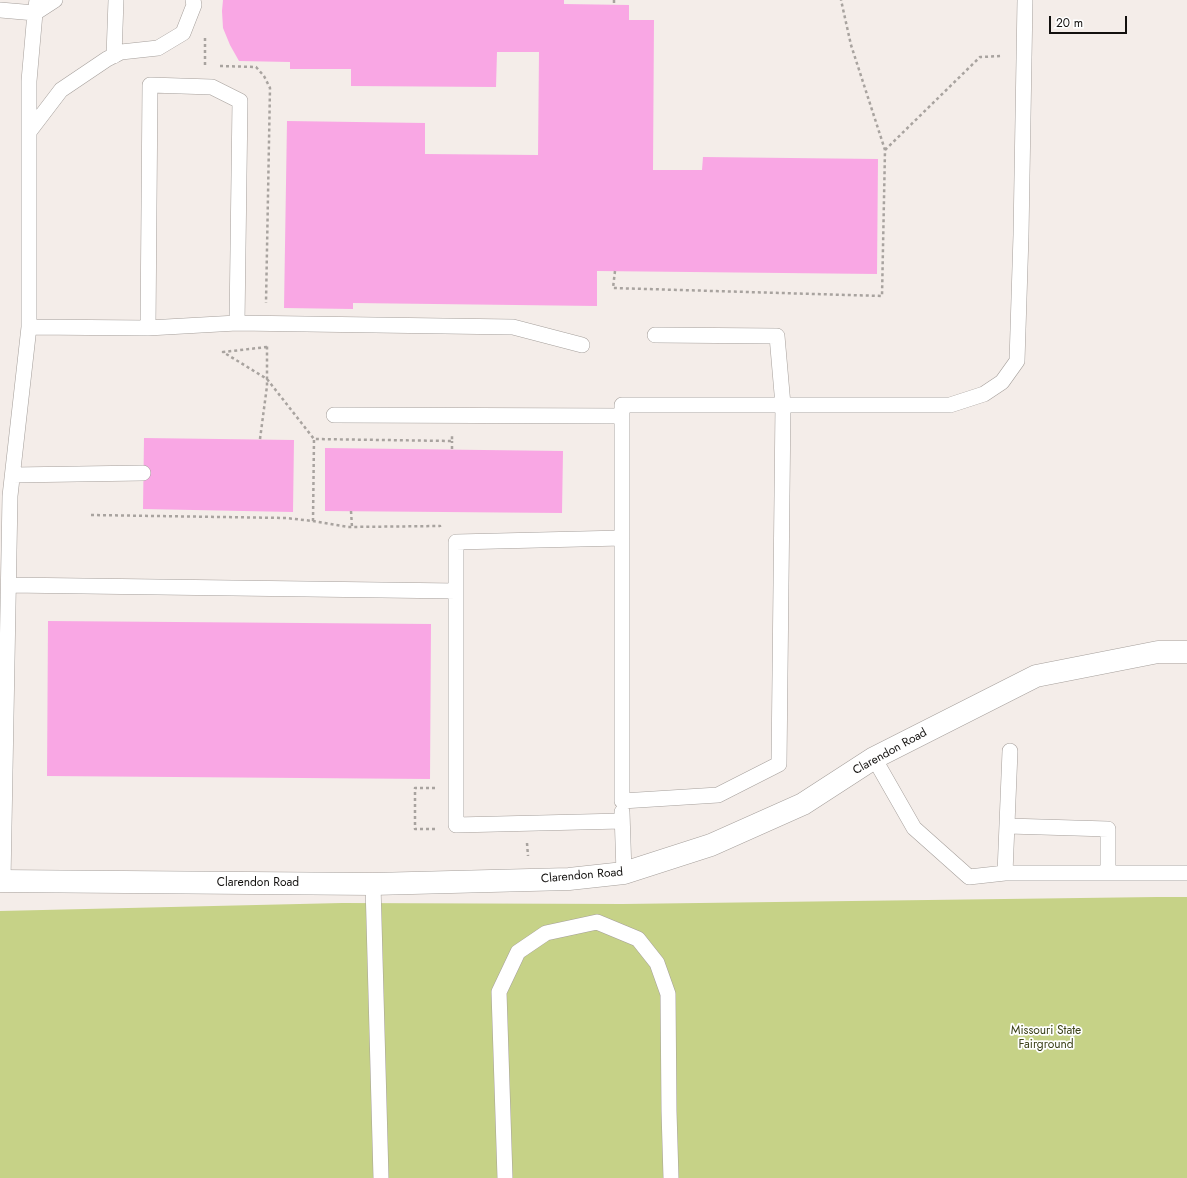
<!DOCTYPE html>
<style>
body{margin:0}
#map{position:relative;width:1187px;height:1178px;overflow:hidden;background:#f4ede9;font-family:Jost,sans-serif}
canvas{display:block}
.scale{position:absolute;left:1049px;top:16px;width:78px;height:18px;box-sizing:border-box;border:2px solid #12100e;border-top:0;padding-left:5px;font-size:12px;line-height:14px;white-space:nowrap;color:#12100e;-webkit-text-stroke:3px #fff;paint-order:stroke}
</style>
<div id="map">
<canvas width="1187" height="1178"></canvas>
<div class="scale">20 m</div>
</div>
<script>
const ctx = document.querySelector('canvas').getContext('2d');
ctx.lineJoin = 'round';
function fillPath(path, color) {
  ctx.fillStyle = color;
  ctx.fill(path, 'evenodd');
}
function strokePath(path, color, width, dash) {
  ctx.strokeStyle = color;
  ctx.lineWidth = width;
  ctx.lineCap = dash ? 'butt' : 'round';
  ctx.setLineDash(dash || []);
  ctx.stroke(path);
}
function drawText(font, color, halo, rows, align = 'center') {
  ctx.font = font + ' Jost,sans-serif';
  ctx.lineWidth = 3.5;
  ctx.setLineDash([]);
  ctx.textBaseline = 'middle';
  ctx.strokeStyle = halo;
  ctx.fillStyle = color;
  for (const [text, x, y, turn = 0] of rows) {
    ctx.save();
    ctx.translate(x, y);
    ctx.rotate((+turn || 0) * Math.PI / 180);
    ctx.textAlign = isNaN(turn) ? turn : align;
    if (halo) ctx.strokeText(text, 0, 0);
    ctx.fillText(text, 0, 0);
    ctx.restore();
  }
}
fillPath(new Path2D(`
 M 1157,897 L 1187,897 L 1187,1178 L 0,1178 L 0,911 L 342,903 L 623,904 Z`), '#c6d287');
fillPath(new Path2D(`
 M 223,0 L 564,0 L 564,4 L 629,5 L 629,20 L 654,20 L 653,170 L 702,170 L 703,157 L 878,159 L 877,274 L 597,271 L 597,306 L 353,303 L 353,309 L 284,308 L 287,121 L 425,123 L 425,154 L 538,155 L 539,52 L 497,52 L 496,87 L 351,86 L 351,69 L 290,69 L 290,62 L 239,61 L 230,45 L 223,28 L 222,11 Z
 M 144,438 L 294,440 L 293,512 L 143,509 Z
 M 325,448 L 563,451 L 562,513 L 325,511 Z
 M 48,621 L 431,624 L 430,779 L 47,776 Z`), '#f9a7e4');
const service = new Path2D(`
 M 0,10 L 35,13 L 55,0
 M 114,56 L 116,0
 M 150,85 L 212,87 L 240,101 L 237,323 L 148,328 Z
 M 29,132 L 61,90 L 107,59 L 121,52 L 158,48 L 183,33 L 194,5 L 193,0
 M 237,323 L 513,327 L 582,345
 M 29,327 L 148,328
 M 655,335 L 777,336 L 783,405 L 779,764 L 718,795 L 622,801 L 622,405 L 950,405 L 984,394 L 1002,382 L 1017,361 L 1021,235 L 1025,0
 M 334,415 L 622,416
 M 13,475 L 143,473
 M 9,585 L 456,591
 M 874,758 L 914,828 L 969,877 L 1005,873 L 1187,873
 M 622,812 L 624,873
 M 622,821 L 456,825 L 456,542 L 622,538
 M 1008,826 L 1108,829 L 1108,873
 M 1005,873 L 1010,751
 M 3,881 L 10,496 L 29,327 L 29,81 L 35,13 L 37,0
 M 373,884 L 381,1178
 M 505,1178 L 499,992 L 518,952 L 546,933 L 597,922 L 638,939 L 657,963 L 668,994 L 669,1111 L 671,1178`);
const tertiary = new Path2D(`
 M 0,881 L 373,884 L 569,879 L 624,873 L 711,845 L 803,804 L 874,758 L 1036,676 L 1158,652 L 1187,652`);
strokePath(service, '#a59f9b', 16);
strokePath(tertiary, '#a59f9b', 23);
strokePath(new Path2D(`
 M 614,0 L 614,5
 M 205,65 L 205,36
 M 220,66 L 256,67 L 264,76 L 270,88 L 266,303
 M 885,150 L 980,57 L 1002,56
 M 615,271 L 613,288 L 882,296 L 885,150 L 851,45 L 841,0
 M 267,347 L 223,352 L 267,379 L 314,439 L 452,441 L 452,436
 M 260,439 L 267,386 L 267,344
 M 452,449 L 452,441
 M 351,511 L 352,527
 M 91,515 L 286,518 L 313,521 L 348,527 L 440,526 L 440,527
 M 313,521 L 314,439
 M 435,788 L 415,788 L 415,829 L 436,829
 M 527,843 L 528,856`), '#a8a39f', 2.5, [3, 3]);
strokePath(service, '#fff', 15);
strokePath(tertiary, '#fff', 22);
drawText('12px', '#12100e', '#fff', [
 ["Clarendon Road",890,752,-29],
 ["Clarendon Road",582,876,-5],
 ["Clarendon Road",258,883]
]);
drawText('12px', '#3a4017', '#fff', [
 ["Missouri State",1046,1031],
 ["Fairground",1046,1045]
]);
</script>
